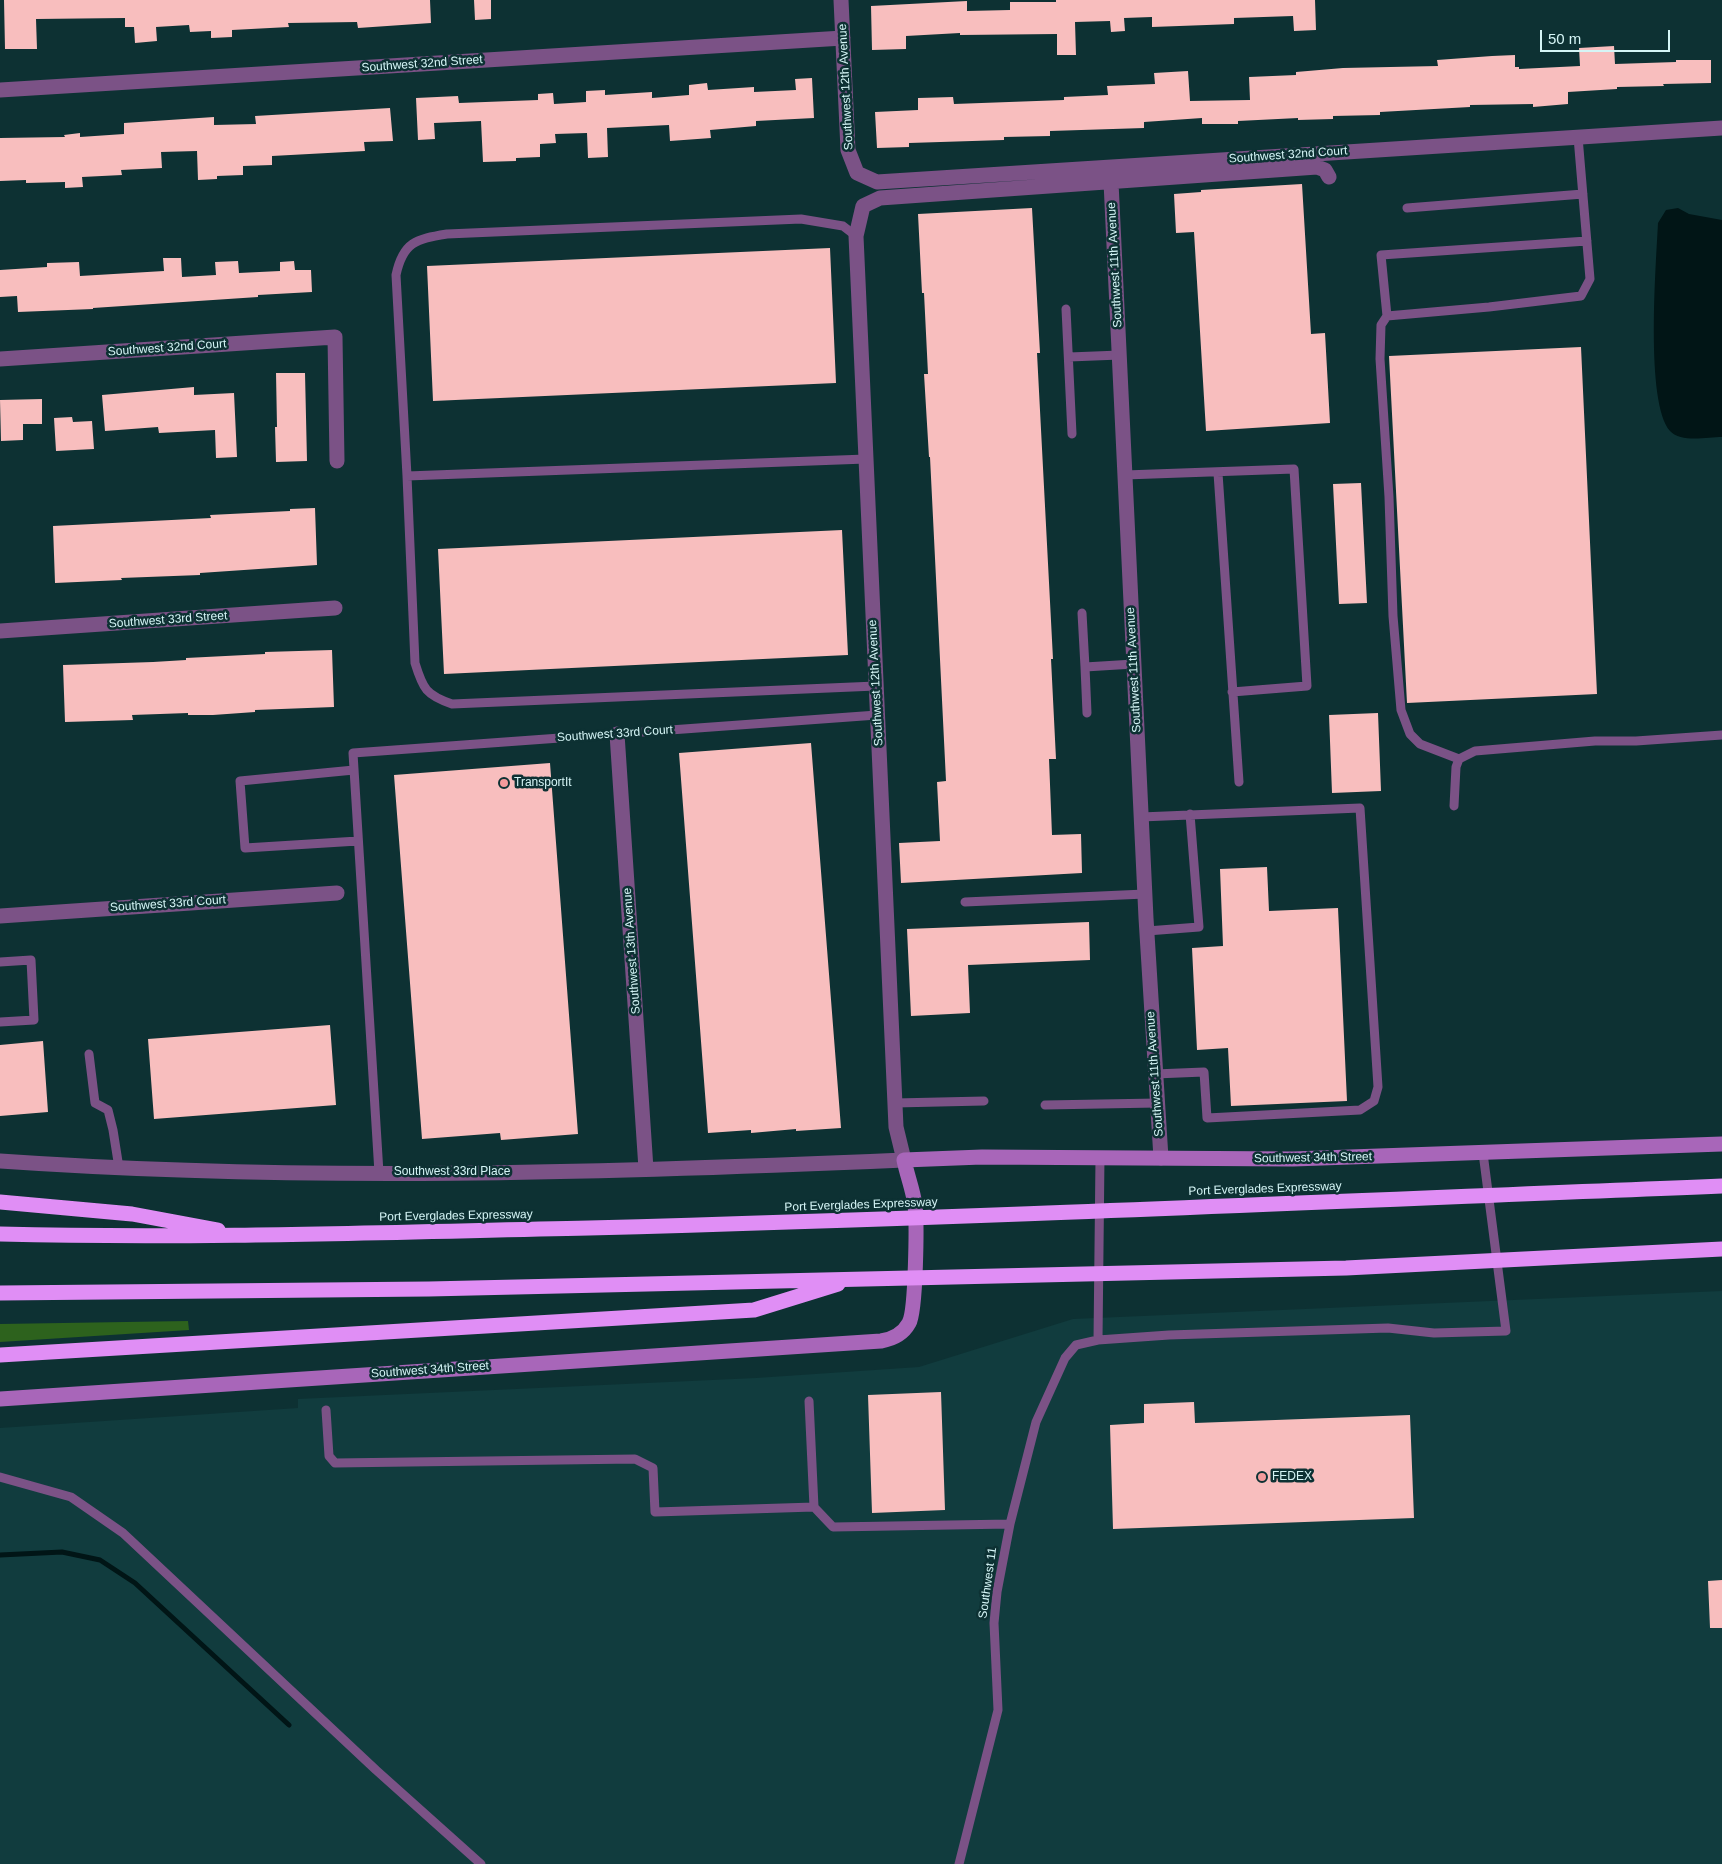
<!DOCTYPE html>
<style>
body{margin:0}
#map{position:relative;width:1722px;height:1864px;overflow:hidden;background:#0d3133;font-family:Helvetica,sans-serif}
canvas{display:block}
.scale{position:absolute;left:1540px;top:30px;width:130px;height:22px;box-sizing:border-box;border:2px solid #d5f5f6;border-top:0;padding-left:6px;font-size:15px;line-height:18px;white-space:nowrap;color:#d5f5f6;-webkit-text-stroke:4px #0d3133;paint-order:stroke}
</style>
<div id="map">
<canvas width="1722" height="1864"></canvas>
<div class="scale">50 m</div>
</div>
<script>
const ctx = document.querySelector('canvas').getContext('2d');
ctx.lineJoin = 'round';
function fillPath(path, color) {
  ctx.fillStyle = color;
  ctx.fill(path, 'evenodd');
}
function strokePath(path, color, width, dash) {
  ctx.strokeStyle = color;
  ctx.lineWidth = width;
  ctx.lineCap = dash ? 'butt' : 'round';
  ctx.setLineDash(dash || []);
  ctx.stroke(path);
}
function drawText(font, color, halo, rows, align = 'center') {
  ctx.font = font + ' Helvetica,sans-serif';
  ctx.lineWidth = 5;
  ctx.setLineDash([]);
  ctx.textBaseline = 'middle';
  ctx.strokeStyle = halo;
  ctx.fillStyle = color;
  for (const [text, x, y, turn = 0] of rows) {
    ctx.save();
    ctx.translate(x, y);
    ctx.rotate((+turn || 0) * Math.PI / 180);
    ctx.textAlign = isNaN(turn) ? turn : align;
    if (halo) ctx.strokeText(text, 0, 0);
    ctx.fillText(text, 0, 0);
    ctx.restore();
  }
}
fillPath(new Path2D(`
 M 1722,1291 L 1722,1864 L 0,1864 L 0,1428 L 298,1408 L 298,1399 L 756,1378 L 919,1367 L 1073,1319 Z`), '#113c3e');
fillPath(new Path2D(`
 M 188,1321 L 189,1330 L 0,1342 L 0,1324 Z`), '#2d621d');
fillPath(new Path2D(`
 M 1678,208 L 1689,214 L 1722,220 L 1722,437 C 1707,437 1681,443 1670,431 C 1645,402 1656,265 1658,223 L 1666,210 Z`), '#011516');
strokePath(new Path2D(`
 M 0,1555 L 62,1552 L 100,1560 L 135,1583 L 289,1725`), '#011516', 5);
fillPath(new Path2D(`
 M 4,0 L 430,0 L 431,23 L 358,28 L 357,22 L 288,23 L 289,27 L 232,30 L 232,37 L 211,38 L 211,31 L 190,32 L 189,25 L 156,27 L 157,41 L 135,43 L 134,27 L 125,27 L 125,18 L 36,19 L 37,49 L 5,49 Z
 M 474,0 L 491,0 L 491,19 L 475,20 Z
 M 1056,0 L 1315,0 L 1316,30 L 1294,31 L 1293,16 L 1234,18 L 1234,24 L 1152,27 L 1152,17 L 1124,18 L 1125,31 L 1111,32 L 1110,21 L 1075,22 L 1076,55 L 1057,55 L 1057,34 L 960,35 L 960,33 L 906,36 L 906,49 L 872,50 L 871,6 L 967,1 L 967,11 L 1010,10 L 1010,2 L 1056,2 Z
 M 1614,46 L 1615,64 L 1676,62 L 1676,60 L 1711,60 L 1711,83 L 1663,84 L 1664,86 L 1617,87 L 1617,89 L 1568,92 L 1568,104 L 1533,107 L 1533,104 L 1470,105 L 1470,107 L 1380,112 L 1380,115 L 1333,116 L 1333,119 L 1298,120 L 1298,118 L 1238,121 L 1238,124 L 1202,124 L 1202,118 L 1144,122 L 1144,128 L 1050,131 L 1050,136 L 1004,137 L 1004,140 L 909,143 L 909,147 L 877,148 L 875,112 L 918,110 L 918,98 L 953,97 L 954,104 L 1064,100 L 1064,97 L 1108,95 L 1107,86 L 1155,84 L 1154,73 L 1188,71 L 1190,101 L 1250,100 L 1249,77 L 1296,75 L 1296,72 L 1343,68 L 1438,66 L 1437,60 L 1492,56 L 1515,55 L 1515,67 L 1519,67 L 1519,69 L 1580,66 L 1579,48 Z
 M 812,78 L 814,118 L 756,121 L 756,126 L 710,130 L 711,138 L 670,141 L 669,125 L 607,128 L 608,157 L 588,158 L 587,133 L 555,134 L 556,143 L 540,144 L 540,157 L 516,158 L 516,161 L 483,162 L 481,121 L 434,123 L 435,139 L 418,140 L 416,98 L 458,96 L 459,103 L 538,100 L 538,94 L 553,93 L 554,104 L 586,102 L 586,91 L 605,90 L 605,95 L 652,92 L 652,98 L 689,95 L 689,85 L 707,83 L 708,90 L 754,87 L 754,92 L 796,90 L 795,79 Z
 M 390,108 L 393,141 L 364,142 L 365,151 L 272,156 L 272,165 L 243,166 L 243,175 L 217,176 L 217,179 L 198,180 L 197,151 L 161,152 L 162,168 L 121,170 L 122,175 L 82,177 L 83,187 L 65,188 L 65,182 L 26,183 L 26,180 L 0,181 L 0,138 L 65,137 L 64,135 L 80,133 L 80,137 L 124,134 L 124,123 L 214,117 L 214,125 L 256,124 L 255,116 Z
 M 1302,184 L 1311,334 L 1325,333 L 1330,423 L 1206,431 L 1194,232 L 1176,233 L 1174,194 L 1201,192 L 1201,190 Z
 M 1032,208 L 1040,353 L 1037,353 L 1053,659 L 1051,659 L 1056,759 L 1049,759 L 1052,835 L 1081,834 L 1082,873 L 901,883 L 899,843 L 940,841 L 937,782 L 946,781 L 930,457 L 929,457 L 924,374 L 928,374 L 924,293 L 922,293 L 918,214 Z
 M 830,248 L 836,383 L 433,401 L 427,266 Z
 M 163,258 L 181,258 L 182,277 L 216,275 L 215,262 L 238,261 L 239,273 L 280,271 L 280,262 L 294,261 L 295,270 L 311,270 L 312,292 L 258,295 L 258,297 L 93,308 L 93,309 L 18,312 L 17,296 L 0,297 L 0,270 L 47,267 L 47,263 L 79,262 L 80,276 L 164,271 Z
 M 1581,347 L 1597,694 L 1407,703 L 1389,356 Z
 M 276,373 L 305,373 L 307,461 L 276,462 L 275,427 L 277,427 Z
 M 194,387 L 194,395 L 234,393 L 237,457 L 216,458 L 215,430 L 159,433 L 158,427 L 105,431 L 102,395 Z
 M 42,399 L 42,424 L 23,424 L 23,440 L 1,441 L 0,400 Z
 M 72,417 L 73,422 L 92,421 L 94,449 L 56,451 L 54,418 Z
 M 1361,483 L 1367,603 L 1339,604 L 1333,484 Z
 M 315,508 L 317,565 L 200,573 L 200,575 L 121,578 L 122,580 L 55,583 L 53,526 L 211,518 L 210,515 L 290,511 L 290,509 Z
 M 842,530 L 848,655 L 444,674 L 438,549 Z
 M 332,650 L 334,707 L 255,710 L 255,712 L 213,715 L 188,715 L 188,713 L 132,715 L 133,720 L 65,722 L 63,665 L 153,662 L 186,660 L 186,658 L 265,654 L 265,652 Z
 M 1378,713 L 1381,791 L 1332,793 L 1329,715 Z
 M 811,743 L 841,1128 L 796,1131 L 796,1129 L 751,1133 L 751,1130 L 708,1133 L 679,753 Z
 M 550,763 L 578,1134 L 501,1140 L 500,1133 L 422,1139 L 394,775 Z
 M 1267,867 L 1269,911 L 1338,908 L 1347,1101 L 1231,1106 L 1228,1048 L 1197,1050 L 1192,948 L 1223,946 L 1220,869 Z
 M 1089,922 L 1090,960 L 968,965 L 970,1013 L 911,1016 L 907,929 Z
 M 330,1025 L 336,1105 L 154,1119 L 148,1039 Z
 M 43,1041 L 48,1112 L 0,1116 L 0,1045 Z
 M 941,1392 L 945,1510 L 872,1513 L 868,1395 Z
 M 1194,1402 L 1195,1423 L 1410,1415 L 1414,1518 L 1113,1529 L 1110,1425 L 1144,1423 L 1144,1404 Z
 M 1722,1580 L 1722,1628 L 1710,1628 L 1708,1581 Z`), '#f8bebe');
strokePath(new Path2D(`
 M 1407,208 L 1583,194
 M 856,236 L 843,226 L 801,219 L 447,234 C 416,239 403,242 396,275 L 407,476 L 415,663 C 423,689 426,695 452,704 L 876,686
 M 1066,309 L 1072,434
 M 1387,316 L 1381,255 L 1587,241
 M 1069,357 L 1120,355
 M 1218,473 L 1239,782
 M 1125,475 L 1294,469 L 1307,686 L 1232,692
 M 407,476 L 866,459
 M 1082,613 L 1085,667 L 1134,664
 M 1085,667 L 1087,713
 M 1459,759 L 1420,744 L 1410,734 L 1401,710 L 1393,616 L 1389,497 L 1380,359 L 1381,325 L 1387,316 L 1489,307 L 1581,296 L 1590,279 L 1578,137
 M 354,770 L 240,781 L 245,848 L 358,841
 M 1454,806 L 1456,767 L 1459,759 L 1475,751 L 1595,741 L 1636,741 L 1722,735
 M 1141,817 L 1360,808 L 1378,1087 L 1374,1101 L 1360,1110 L 1207,1118 L 1204,1072 L 1155,1074
 M 965,902 L 1145,894
 M 1147,931 L 1199,927 L 1190,814
 M 0,962 L 31,960 L 34,1020 L 0,1022
 M 89,1054 L 95,1103 L 108,1110 L 113,1130 L 119,1168
 M 895,1103 L 984,1101
 M 1045,1105 L 1157,1103
 M 379,1173 L 353,753 L 877,715
 M 1098,1340 L 1100,1157
 M 809,1401 L 814,1507
 M 326,1410 L 329,1456 L 335,1463 L 635,1459 L 653,1468 L 655,1512 L 814,1507 L 833,1527 L 1010,1524
 M 0,1477 L 71,1497 L 123,1533 L 376,1770 L 481,1864
 M 959,1864 L 998,1710 L 994,1623 L 997,1592 L 1010,1524 L 1036,1422 L 1065,1358 L 1076,1345 L 1098,1340 L 1169,1335 L 1388,1328 L 1434,1333 L 1506,1331 L 1483,1153`), '#7b5286', 9);
strokePath(new Path2D(`
 M 841,0 L 848,150 L 857,173 L 877,182 L 1722,128
 M 0,90 L 843,38
 M 1111,182 L 1146,918 L 1161,1158
 M 0,359 L 335,337 L 337,461
 M 0,631 L 335,608
 M 617,734 L 646,1169
 M 0,916 L 337,893
 M 0,1161 C 301,1182 603,1173 904,1160 L 896,1127 L 856,236 L 863,206 L 880,198 L 1317,167 L 1325,170 L 1329,177`), '#7b5286', 15);
strokePath(new Path2D(`
 M 0,1399 L 881,1341 C 893,1339 903,1334 909,1323 C 916,1311 917,1222 915,1205 C 913,1190 907,1175 904,1160 L 982,1157 L 1293,1159 L 1722,1144`), '#a866b9', 15);
strokePath(new Path2D(`
 M 0,1202 L 132,1214 L 218,1230
 M 0,1234 C 196,1239 392,1232 589,1228 C 967,1218 1344,1201 1722,1186
 M 0,1293 L 429,1289 L 1346,1268 L 1722,1249
 M 0,1355 L 754,1310 L 838,1284`), '#e08ef5', 15);
for (const [x, y, r, color] of [
 [504,783,5,"#f59b9c"],
 [1262,1477,5,"#f59b9c"]
]) {
  const dot = new Path2D();
  dot.arc(x, y, r, 0, 2 * Math.PI);
  ctx.fillStyle = color;
  ctx.fill(dot);
  strokePath(dot, '#0d3133', 2);
}
drawText('12px', '#d5f5f6', '#0d3133', [
 ["Southwest 32nd Street",422,64,-4],
 ["Southwest 12th Avenue",846,87,-93],
 ["Southwest 32nd Court",1288,155,-4],
 ["Southwest 11th Avenue",1115,265,-93],
 ["Southwest 32nd Court",167,348,-4],
 ["Southwest 33rd Street",168,620,-4],
 ["Southwest 11th Avenue",1134,670,-93],
 ["Southwest 12th Avenue",876,683,-93],
 ["Southwest 33rd Court",615,734,-4],
 ["Southwest 33rd Court",168,904,-4],
 ["Southwest 13th Avenue",632,951,-94],
 ["Southwest 11th Avenue",1155,1074,-94],
 ["Southwest 34th Street",1313,1158,-1],
 ["Southwest 33rd Place",452,1172],
 ["Port Everglades Expressway",1265,1189,-2],
 ["Port Everglades Expressway",861,1205,-2],
 ["Port Everglades Expressway",456,1216,-1],
 ["Southwest 34th Street",430,1370,-4],
 ["Southwest 11",988,1583,-82]
]);
drawText('12px', '#d5f5f6', '#0d3133', [
 ["TransportIt",514,783],
 ["FEDEX",1272,1477]
], 'left');
</script>
